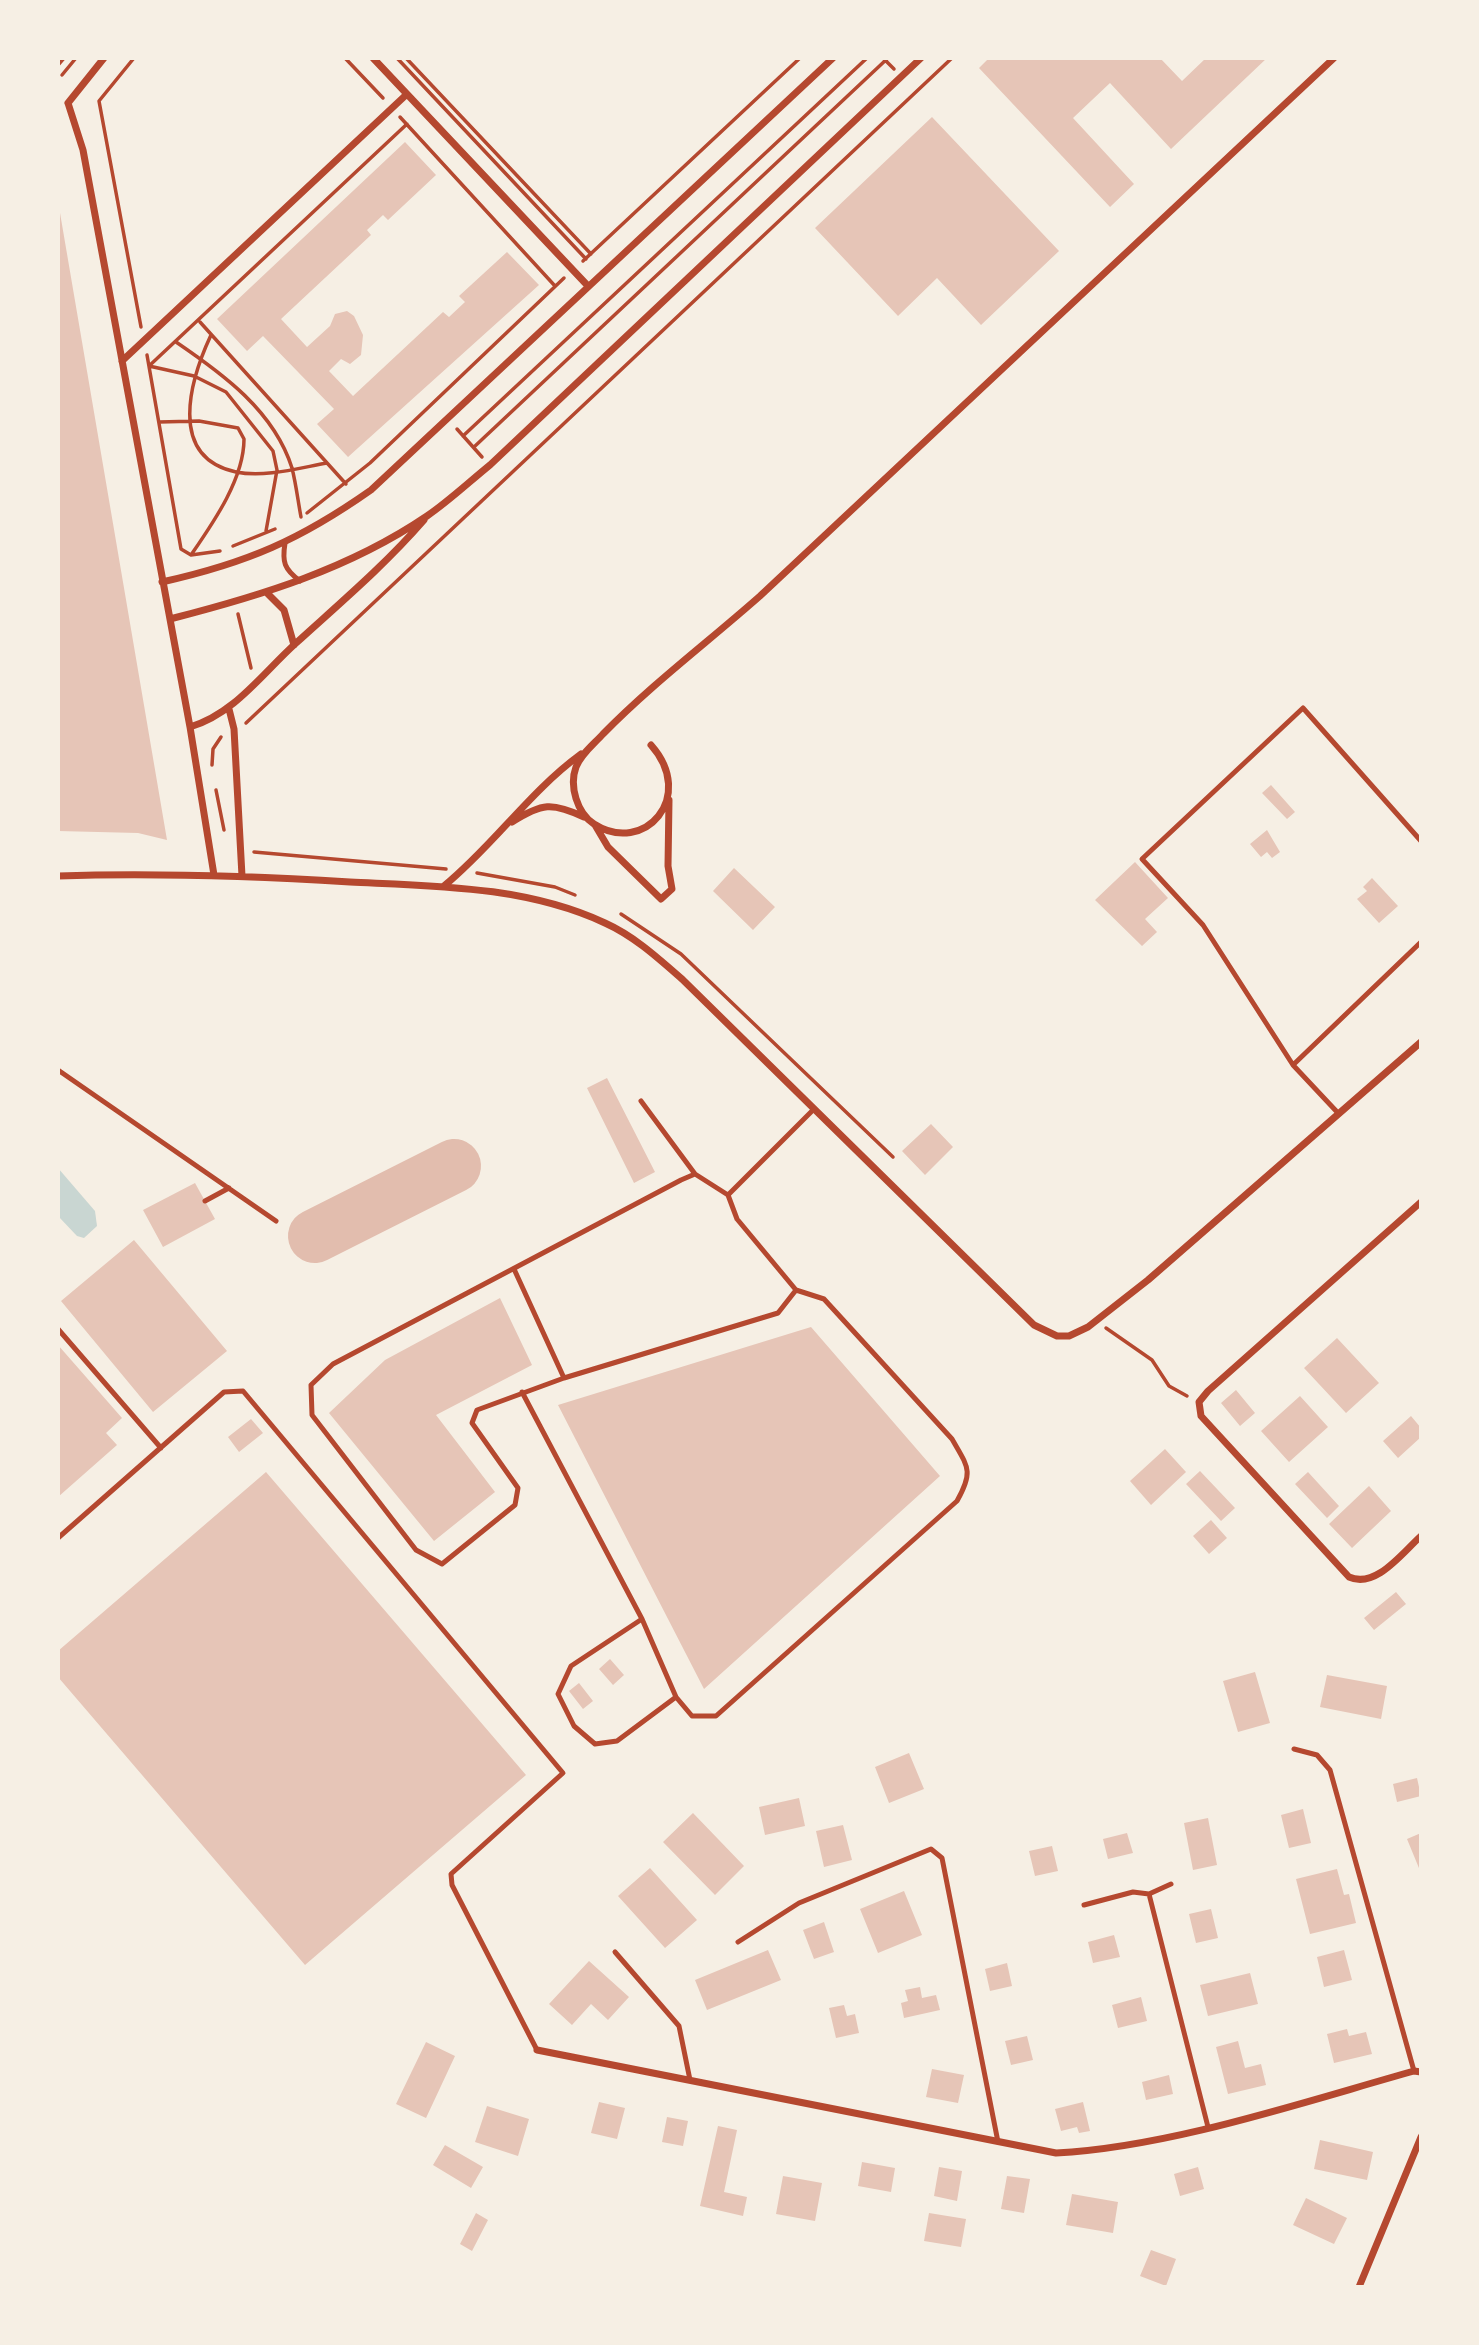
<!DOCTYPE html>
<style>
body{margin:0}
#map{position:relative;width:1479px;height:2345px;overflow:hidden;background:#f6efe4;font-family:Lato,sans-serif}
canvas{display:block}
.frame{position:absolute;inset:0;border:60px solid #f6efe4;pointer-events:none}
</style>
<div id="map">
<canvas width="1479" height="2345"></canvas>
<div class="frame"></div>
</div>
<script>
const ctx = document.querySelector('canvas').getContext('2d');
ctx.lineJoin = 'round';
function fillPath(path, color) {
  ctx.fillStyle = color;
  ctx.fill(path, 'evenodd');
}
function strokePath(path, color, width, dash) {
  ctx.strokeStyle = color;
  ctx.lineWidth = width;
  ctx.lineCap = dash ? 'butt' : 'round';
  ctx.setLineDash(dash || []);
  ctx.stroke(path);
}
fillPath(new Path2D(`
 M 58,1168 L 95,1211 L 97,1226 L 84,1238 L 77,1236 L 58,1216 Z`), '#c9d6d2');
strokePath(new Path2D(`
 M 315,1236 L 454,1166`), '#e2bdae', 54);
fillPath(new Path2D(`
 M 989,58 L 1160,58 L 1182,81 L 1206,58 L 1267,58 L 1171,149 L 1110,83 L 1073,118 L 1134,184 L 1110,207 L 979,68 Z
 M 932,117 L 1059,251 L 981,325 L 937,278 L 898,316 L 815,228 Z
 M 405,142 L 436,175 L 388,220 L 383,215 L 367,230 L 371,235 L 281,319 L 307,347 L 330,326 L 335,314 L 347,311 L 354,316 L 363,335 L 361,355 L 350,364 L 341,359 L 329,371 L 353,396 L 443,312 L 449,317 L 465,302 L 459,296 L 507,252 L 539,285 L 348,457 L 317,424 L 334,409 L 263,336 L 247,351 L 217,319 Z
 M 58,207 L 59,207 L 167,840 L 138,833 L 58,831 Z
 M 1271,785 L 1295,812 L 1287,819 L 1262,793 Z
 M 1267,830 L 1280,852 L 1272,858 L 1267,852 L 1261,857 L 1250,844 Z
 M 1135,862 L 1168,898 L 1145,919 L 1157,932 L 1142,946 L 1095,900 Z
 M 734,868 L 775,907 L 753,930 L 713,891 Z
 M 1372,878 L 1398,906 L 1379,923 L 1357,899 L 1367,891 L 1363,887 Z
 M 607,1078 L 655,1172 L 634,1183 L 587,1088 Z
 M 931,1124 L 953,1147 L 925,1175 L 902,1151 Z
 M 195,1183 L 215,1219 L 163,1247 L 143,1210 Z
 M 134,1240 L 227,1351 L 153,1412 L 61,1301 Z
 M 500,1298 L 532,1365 L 436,1415 L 495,1492 L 434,1541 L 329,1413 L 385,1360 Z
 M 811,1327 L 940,1476 L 704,1689 L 558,1405 Z
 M 1337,1338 L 1379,1383 L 1346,1413 L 1304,1368 Z
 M 58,1345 L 122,1418 L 106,1433 L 117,1445 L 58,1497 Z
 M 1236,1390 L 1255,1413 L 1240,1426 L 1221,1403 Z
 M 1300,1396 L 1328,1427 L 1289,1462 L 1261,1431 Z
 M 1411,1416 L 1421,1428 L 1421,1437 L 1398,1458 L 1383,1441 Z
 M 251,1419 L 263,1433 L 239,1452 L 228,1437 Z
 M 1165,1449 L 1186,1472 L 1151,1505 L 1130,1481 Z
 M 1200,1471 L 1235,1508 L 1221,1521 L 1186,1484 Z
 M 266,1472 L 526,1775 L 305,1965 L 58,1677 L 58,1651 Z
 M 1308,1472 L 1339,1506 L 1327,1518 L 1295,1484 Z
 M 1369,1486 L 1391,1511 L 1352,1548 L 1329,1524 Z
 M 1211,1520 L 1227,1538 L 1209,1554 L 1193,1536 Z
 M 1396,1592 L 1406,1604 L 1374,1630 L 1364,1618 Z
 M 610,1659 L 624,1675 L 613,1685 L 599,1669 Z
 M 1255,1672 L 1270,1723 L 1238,1732 L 1223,1681 Z
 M 1327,1675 L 1387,1686 L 1381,1719 L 1320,1707 Z
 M 579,1683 L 593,1701 L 583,1709 L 569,1691 Z
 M 909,1753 L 924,1789 L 889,1803 L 875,1767 Z
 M 1417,1778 L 1421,1796 L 1397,1802 L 1393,1784 Z
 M 799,1798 L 805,1826 L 765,1835 L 759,1807 Z
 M 1303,1809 L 1311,1843 L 1289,1848 L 1281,1815 Z
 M 693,1813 L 744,1866 L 715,1895 L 663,1842 Z
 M 1208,1818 L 1217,1865 L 1193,1870 L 1184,1823 Z
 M 843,1825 L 852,1860 L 824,1867 L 816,1831 Z
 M 1127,1833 L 1133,1853 L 1108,1859 L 1103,1839 Z
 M 1421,1833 L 1421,1873 L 1407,1839 Z
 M 1052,1846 L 1058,1871 L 1035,1876 L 1029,1851 Z
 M 650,1868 L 697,1920 L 665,1948 L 618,1896 Z
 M 1337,1869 L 1344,1895 L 1349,1894 L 1356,1923 L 1310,1934 L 1296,1879 Z
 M 904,1891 L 922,1935 L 878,1953 L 860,1909 Z
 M 1211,1909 L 1218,1938 L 1196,1943 L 1189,1914 Z
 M 824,1922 L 834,1952 L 814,1959 L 803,1930 Z
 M 1114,1935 L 1120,1957 L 1093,1963 L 1088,1942 Z
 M 768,1950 L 781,1980 L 707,2010 L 695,1980 Z
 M 1344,1950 L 1352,1980 L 1324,1987 L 1317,1957 Z
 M 589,1961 L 629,1997 L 608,2020 L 591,2004 L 572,2025 L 549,2004 Z
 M 1007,1963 L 1012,1986 L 990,1991 L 985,1969 Z
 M 1250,1973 L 1258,2004 L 1208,2016 L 1200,1985 Z
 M 920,1987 L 922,1998 L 936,1995 L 940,2010 L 904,2018 L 901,2003 L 908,2001 L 905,1990 Z
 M 1141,1997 L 1147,2021 L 1118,2028 L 1112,2005 Z
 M 844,2005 L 847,2016 L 855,2014 L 859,2033 L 836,2038 L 829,2008 Z
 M 1347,2029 L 1349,2036 L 1366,2032 L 1372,2054 L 1334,2063 L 1327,2034 Z
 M 1027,2036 L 1033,2060 L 1011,2065 L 1005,2041 Z
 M 1238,2041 L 1245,2068 L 1261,2064 L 1266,2085 L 1228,2094 L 1216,2047 Z
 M 426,2042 L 455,2056 L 426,2118 L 396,2104 Z
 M 932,2069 L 964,2075 L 958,2103 L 926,2097 Z
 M 1169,2075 L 1173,2094 L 1146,2100 L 1142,2082 Z
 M 599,2102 L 625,2108 L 617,2139 L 591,2133 Z
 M 1083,2102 L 1090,2131 L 1079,2133 L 1077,2127 L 1061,2131 L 1055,2109 Z
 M 487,2106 L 529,2119 L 518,2156 L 475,2142 Z
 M 667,2117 L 688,2121 L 683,2146 L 662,2142 Z
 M 718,2126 L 737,2130 L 724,2192 L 747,2197 L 743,2216 L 700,2206 Z
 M 1320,2140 L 1373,2152 L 1367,2180 L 1314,2169 Z
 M 445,2145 L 483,2167 L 471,2188 L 433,2165 Z
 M 862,2162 L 895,2168 L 891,2192 L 858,2186 Z
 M 939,2167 L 962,2171 L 957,2201 L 934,2196 Z
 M 1198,2167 L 1204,2189 L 1180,2196 L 1174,2174 Z
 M 783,2176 L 822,2183 L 815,2221 L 776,2214 Z
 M 1007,2176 L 1030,2179 L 1024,2213 L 1001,2209 Z
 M 1072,2194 L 1118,2202 L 1113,2233 L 1066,2225 Z
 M 1306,2198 L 1347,2218 L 1334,2244 L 1293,2225 Z
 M 476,2213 L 488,2220 L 472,2251 L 460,2244 Z
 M 929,2213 L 966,2219 L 961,2247 L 924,2241 Z
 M 1151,2250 L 1176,2259 L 1166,2286 L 1140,2276 Z`), '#e6c5b7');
strokePath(new Path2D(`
 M 134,58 L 99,101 L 141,327
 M 345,58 L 383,98
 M 397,58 L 586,259
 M 406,58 L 591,254
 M 883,58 L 894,69
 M 58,65 L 64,58
 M 62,75 L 76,58
 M 400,117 L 555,286
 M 583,261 L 800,58
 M 200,322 L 346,484
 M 211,335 C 191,378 166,457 236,472 C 264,478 299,468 327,463
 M 176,342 C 223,374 274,411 292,468 C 296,484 298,501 301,517
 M 147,355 L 181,549 L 191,555 L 220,551
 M 149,366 L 407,124
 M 149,366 L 194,376 L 226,392 L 273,451 L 277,470 L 266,531
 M 159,422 L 199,421 L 238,428 L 244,439 C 244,479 213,523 191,555
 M 457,429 L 482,457
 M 463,436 L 867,58
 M 474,447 L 888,58
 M 307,513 L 370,463 L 564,278
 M 233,546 L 275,529
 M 238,614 L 251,668
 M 246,723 L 952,58
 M 212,765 L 213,749 L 221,737
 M 216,790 L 224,830
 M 254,852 L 446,869
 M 477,873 L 555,887 L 575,895
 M 621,914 L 681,954 L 893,1157
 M 1106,1328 L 1152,1360 L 1169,1386 L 1187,1396`), '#b5482f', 3.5);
strokePath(new Path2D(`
 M 285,543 C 282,562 284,569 300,581
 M 1293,1065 L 1421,942
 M 58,1070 L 276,1221
 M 641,1101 L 695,1174
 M 1338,1113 L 1293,1065 L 1203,925 L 1142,859 L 1303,708 L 1421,841
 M 728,1195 L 695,1174 L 681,1180 L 333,1364 L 311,1385 L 312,1415 L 416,1550 L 442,1564 L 515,1505 L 518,1488 L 472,1423 L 477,1410 L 564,1378 L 778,1313 L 796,1290 L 737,1219 L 728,1195 L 813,1110
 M 205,1201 L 229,1188
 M 514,1269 L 564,1378
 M 58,1329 L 161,1448
 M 522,1392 L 642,1619 L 676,1697 L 692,1716 L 716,1716 L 957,1501 C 974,1471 968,1467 952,1439 L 824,1299 L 796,1290
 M 58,1538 L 224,1392 L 243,1391 L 563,1773 L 451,1874 L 452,1885 L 537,2050
 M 642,1619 L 571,1666 L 558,1694 L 574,1726 L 595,1744 L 617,1741 L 676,1697
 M 1294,1749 L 1317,1755 L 1330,1770 L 1414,2071
 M 1149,1894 L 1171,1884
 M 1084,1905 L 1133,1892 L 1149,1894 L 1208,2127
 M 738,1942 L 799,1903 L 931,1849 L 942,1858 L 998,2142
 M 615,1952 L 679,2026 L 690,2080`), '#b5482f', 5);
strokePath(new Path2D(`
 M 373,58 L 588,286
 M 68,103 L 83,150 L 190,727 L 214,875
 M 68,103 L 104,58
 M 122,361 L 407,94
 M 162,582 C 247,563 300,540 371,490 L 833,58
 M 268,594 L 284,610 L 294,645
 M 170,619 C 260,596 349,569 427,516 C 449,501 469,482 490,465 L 921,58
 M 229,709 L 234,729 L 242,876
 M 190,727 C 234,714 262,674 295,644 C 340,603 384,566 424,520
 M 651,745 C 697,797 644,856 594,824 C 577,813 569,786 576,767 C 581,754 594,744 603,734 C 652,684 708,642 760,596 L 1334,58
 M 512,822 C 542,803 552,802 584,817
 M 595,825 L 608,847 L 661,899 L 672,889 L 668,866 L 669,800
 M 58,876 C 155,873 252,876 350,882 C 435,886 526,886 605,923 C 634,936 658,958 682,979 L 1034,1325 L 1057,1336 L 1069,1336 L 1088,1327 L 1148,1280 L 1421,1042
 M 444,886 C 494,845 529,792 581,754
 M 1421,1202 L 1208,1391 L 1199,1402 L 1201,1416 L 1349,1577 C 1376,1589 1402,1553 1421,1536
 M 537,2050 L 1056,2153 C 1170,2147 1303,2102 1414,2071 L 1421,2072
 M 1359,2287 L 1421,2137`), '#b5482f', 7);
</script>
